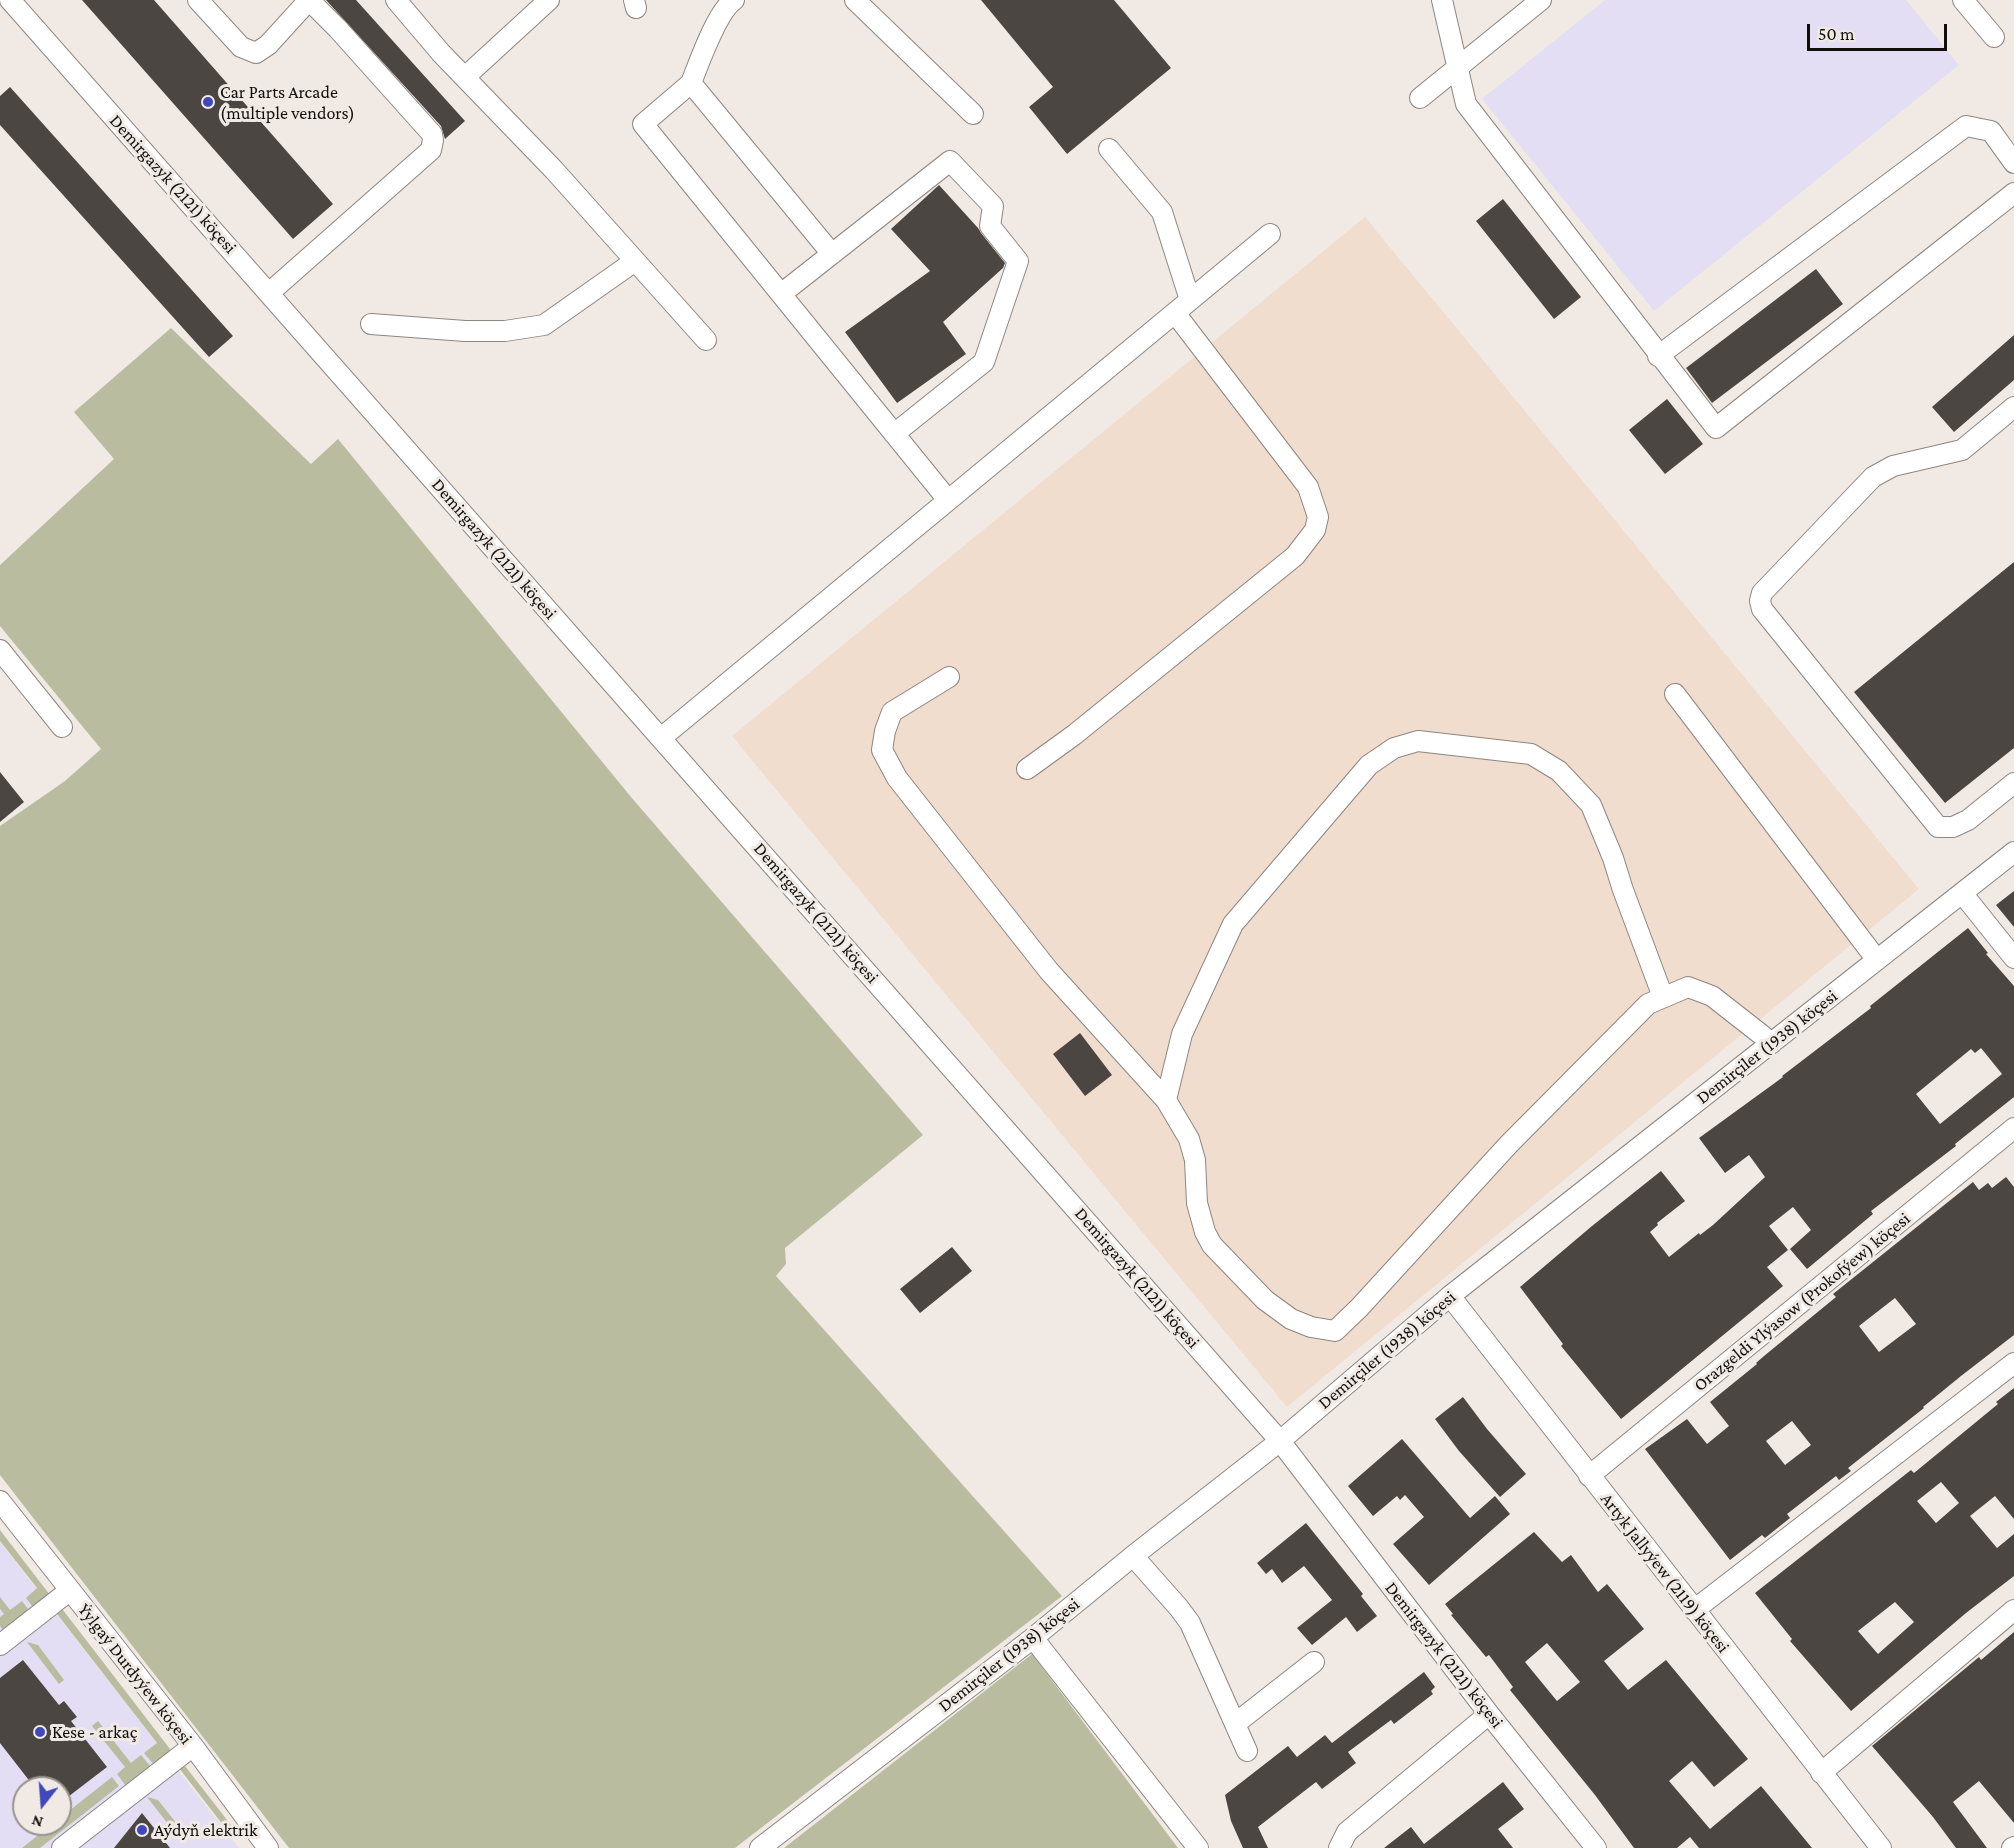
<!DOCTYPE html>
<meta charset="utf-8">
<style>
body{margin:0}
#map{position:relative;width:2014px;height:1848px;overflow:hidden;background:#f1eae4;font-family:"Crimson Pro",serif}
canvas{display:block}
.north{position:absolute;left:12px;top:1776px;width:60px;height:60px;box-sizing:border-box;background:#f1eae4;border:2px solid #97928e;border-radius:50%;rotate:197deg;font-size:16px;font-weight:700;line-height:24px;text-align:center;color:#100e0c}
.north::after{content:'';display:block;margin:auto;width:21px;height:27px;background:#4148bc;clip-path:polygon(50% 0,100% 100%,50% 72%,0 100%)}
.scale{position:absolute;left:1807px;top:24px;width:140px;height:27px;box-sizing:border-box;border:3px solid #100e0c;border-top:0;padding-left:8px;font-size:18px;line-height:21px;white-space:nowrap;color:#100e0c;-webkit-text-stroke:4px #f1eae4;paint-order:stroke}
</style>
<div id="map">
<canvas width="2014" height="1848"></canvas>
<div class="north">N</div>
<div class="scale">50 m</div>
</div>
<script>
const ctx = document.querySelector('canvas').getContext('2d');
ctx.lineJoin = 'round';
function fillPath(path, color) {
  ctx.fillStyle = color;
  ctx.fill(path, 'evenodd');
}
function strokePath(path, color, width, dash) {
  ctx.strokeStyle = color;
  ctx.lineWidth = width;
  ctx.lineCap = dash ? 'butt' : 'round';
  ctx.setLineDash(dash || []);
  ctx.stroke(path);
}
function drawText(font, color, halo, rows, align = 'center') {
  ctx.font = font + ' "Crimson Pro",serif';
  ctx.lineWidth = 6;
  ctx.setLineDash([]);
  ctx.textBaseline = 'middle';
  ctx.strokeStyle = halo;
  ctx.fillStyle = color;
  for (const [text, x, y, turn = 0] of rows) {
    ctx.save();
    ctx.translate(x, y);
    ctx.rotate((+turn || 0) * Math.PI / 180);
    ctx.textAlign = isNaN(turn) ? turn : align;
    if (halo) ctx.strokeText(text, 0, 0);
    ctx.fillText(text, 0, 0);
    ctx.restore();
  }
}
fillPath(new Path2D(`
 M 1605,0 L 1906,0 L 1959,65 L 1654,311 L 1482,99 Z
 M 0,1542 L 156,1742 L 239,1848 L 0,1848 ZM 24,1788 L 60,1788 L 60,1824 L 24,1824 Z`), '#e3def3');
fillPath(new Path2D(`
 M 1365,217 L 1919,889 L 1287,1407 L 732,736 Z`), '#f0ddcd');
fillPath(new Path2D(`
 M 171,328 L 311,464 L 338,439 L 631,797 L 923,1135 L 785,1248 L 786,1264 L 776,1276 L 1062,1596 L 735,1848 L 289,1848 L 0,1475 L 0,826 L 65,781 L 101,749 L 0,626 L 0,565 L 114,459 L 74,412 Z
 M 0,1530 L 50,1595 L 35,1610 L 26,1598 L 37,1588 L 0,1541 Z
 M 0,1597 L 10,1610 L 22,1601 L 31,1613 L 5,1633 L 0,1626 L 0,1617 L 4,1614 L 0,1609 Z
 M 63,1610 L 170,1749 L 167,1754 L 154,1765 L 144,1753 L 157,1743 L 57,1614 Z
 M 27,1642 L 38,1645 L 64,1680 L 59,1684 Z
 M 1032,1654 L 1178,1848 L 784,1848 Z
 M 98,1721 L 131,1763 L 141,1755 L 151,1767 L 126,1786 L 117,1774 L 125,1767 L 92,1726 Z
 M 185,1766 L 231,1825 L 226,1829 L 179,1768 Z
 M 112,1777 L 119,1786 L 40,1848 L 22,1848 L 52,1824 L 60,1824 L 60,1818 Z
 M 147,1797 L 158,1800 L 185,1834 L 179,1838 Z`), '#babca0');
fillPath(new Path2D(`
 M 82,0 L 154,0 L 333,204 L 293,239 Z
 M 326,0 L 356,0 L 465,121 L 445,139 L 441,126 Z
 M 981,0 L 1114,0 L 1171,68 L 1067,154 L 1029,107 L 1053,87 Z
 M 10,87 L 233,336 L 209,357 L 0,125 L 0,96 Z
 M 939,185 L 978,228 L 981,233 L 1005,263 L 1003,268 L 943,322 L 966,354 L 897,403 L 845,332 L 930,271 L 891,229 Z
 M 1503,199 L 1581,297 L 1554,319 L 1476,221 Z
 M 1816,269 L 1843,304 L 1712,403 L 1686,368 Z
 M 2014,335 L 2014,380 L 1954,432 L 1932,407 Z
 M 1667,399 L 1703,444 L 1665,474 L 1629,430 Z
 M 2014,562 L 2014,748 L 1945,803 L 1854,692 Z
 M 0,772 L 24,802 L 0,822 Z
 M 2014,891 L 2014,927 L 1996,905 Z
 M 1968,928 L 1988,953 L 1986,954 L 2014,986 L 2014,1097 L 1955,1144 L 1956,1146 L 1871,1211 L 1873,1214 L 1807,1269 L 1790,1249 L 1811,1230 L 1793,1207 L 1769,1226 L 1788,1250 L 1767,1267 L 1783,1286 L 1621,1419 L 1561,1346 L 1563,1344 L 1520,1287 L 1592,1226 L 1661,1171 L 1685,1201 L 1657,1223 L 1658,1225 L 1650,1232 L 1669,1257 L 1699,1233 L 1700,1235 L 1713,1225 L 1765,1177 L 1749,1155 L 1725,1173 L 1699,1138 L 1783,1077 L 1782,1076 L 1871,1008 L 1870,1006 ZM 1981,1048 L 2002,1074 L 1940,1124 L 1916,1094 L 1971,1049 L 1975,1053 Z
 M 1080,1033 L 1112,1075 L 1085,1096 L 1053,1054 Z
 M 2006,1177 L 2014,1187 L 2014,1335 L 1961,1376 L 1923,1407 L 1924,1408 L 1848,1468 L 1851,1471 L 1839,1480 L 1836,1476 L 1787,1514 L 1790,1518 L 1765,1538 L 1762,1535 L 1730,1560 L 1645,1449 L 1687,1419 L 1707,1444 L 1729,1426 L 1710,1402 L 1757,1364 L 1756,1363 L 1764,1356 L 1836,1297 L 1833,1294 L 1973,1182 L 1979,1190 L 1988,1183 L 1992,1188 ZM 1895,1298 L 1916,1324 L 1879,1352 L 1859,1326 ZM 1792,1421 L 1811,1445 L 1785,1465 L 1766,1441 Z
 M 952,1247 L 972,1271 L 920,1313 L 900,1289 Z
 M 2014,1388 L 2014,1519 L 1995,1496 L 1970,1516 L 1997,1548 L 2014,1534 L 2014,1576 L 1966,1613 L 1851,1711 L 1790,1641 L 1792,1639 L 1755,1593 L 1911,1470 L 1914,1473 L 1998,1404 L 1996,1402 ZM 1941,1482 L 1959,1503 L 1936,1523 L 1917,1501 ZM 1895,1602 L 1914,1622 L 1878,1654 L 1858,1631 Z
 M 1463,1397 L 1487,1429 L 1526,1474 L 1500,1497 L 1459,1451 L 1435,1419 Z
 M 1402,1439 L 1470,1518 L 1495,1496 L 1510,1514 L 1429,1585 L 1393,1544 L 1424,1517 L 1405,1495 L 1400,1500 L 1397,1496 L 1373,1516 L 1348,1486 Z
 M 1306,1523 L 1363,1594 L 1361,1596 L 1377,1616 L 1357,1632 L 1346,1617 L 1312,1645 L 1297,1628 L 1332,1600 L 1304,1566 L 1282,1583 L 1272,1569 L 1266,1574 L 1257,1563 Z
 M 1534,1532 L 1562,1562 L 1571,1555 L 1598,1592 L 1607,1584 L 1644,1629 L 1604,1661 L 1628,1690 L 1666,1660 L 1748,1759 L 1714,1787 L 1692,1761 L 1669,1781 L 1710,1829 L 1761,1786 L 1812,1848 L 1699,1848 L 1690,1837 L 1677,1848 L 1634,1848 L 1595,1795 L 1510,1690 L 1513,1687 L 1489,1655 L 1486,1657 L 1451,1615 L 1453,1614 L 1445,1604 ZM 1547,1643 L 1580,1682 L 1557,1701 L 1525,1662 Z
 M 2014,1632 L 2014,1823 L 1979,1781 L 1953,1802 L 1987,1848 L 1956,1848 L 1933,1817 L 1872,1746 L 1979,1657 L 1981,1660 Z
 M 23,1660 L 59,1705 L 64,1701 L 77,1717 L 71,1721 L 107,1767 L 60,1803 L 60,1788 L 35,1788 L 0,1743 L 0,1678 Z
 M 1424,1672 L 1435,1687 L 1431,1691 L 1433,1694 L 1394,1724 L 1391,1720 L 1348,1752 L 1356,1763 L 1322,1789 L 1316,1782 L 1258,1827 L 1268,1848 L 1243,1848 L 1231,1821 L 1225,1795 L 1288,1746 L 1297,1757 L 1325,1735 L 1332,1743 Z
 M 1503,1782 L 1524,1809 L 1498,1829 L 1513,1848 L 1384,1848 L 1411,1827 L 1424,1844 Z
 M 142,1813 L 170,1848 L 114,1848 Z`), '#4c4642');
const minor = new Path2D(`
 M 10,0 L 1280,1441 L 1489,1714 L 1596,1848
 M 198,0 L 241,47 L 256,53 L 268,45 L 309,0
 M 396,0 L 441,53 L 554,170 L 706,340
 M 634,0 L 636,8
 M 855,0 L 973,114
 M 1442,0 L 1466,104 L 1716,428 L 2014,193
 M 1963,0 L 1994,37
 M 465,77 L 549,0
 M 691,83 C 699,63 717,11 734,0
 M 1420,98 L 1541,0
 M 1109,149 L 1162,212 L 1190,300
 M 832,254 L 691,83 L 643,124 L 948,500
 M 269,293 L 431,150 L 433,140 L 432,134 L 338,29 L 309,0
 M 781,294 L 950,161 L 993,206 L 990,226 L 1018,261 L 984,362 L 894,434
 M 371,324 L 465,331 L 505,331 L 544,325 L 635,261
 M 1658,356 L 1966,126 L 1991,131 L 2014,163
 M 2014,407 L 1962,450 L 1893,466 L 1873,477 L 1762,593 L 1760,601 L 1762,609 L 1938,827 L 1953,827 L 1968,820 L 2014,783
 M 0,650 L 62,727
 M 949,677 L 892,712 L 885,731 L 882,750 L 897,778 L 1049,971 L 1166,1100 L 1189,1139 L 1195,1160 L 1197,1203 L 1205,1232 L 1212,1245 L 1265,1300 L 1291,1319 L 1311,1327 L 1335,1331 L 1359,1308 L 1509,1144 L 1648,1004 L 1688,987 L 1712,996 L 1772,1043
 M 1675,694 L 1877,960
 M 661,738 L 1270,234
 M 1027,769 L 1074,735 L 1295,556 L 1315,530 L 1318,517 L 1308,487 L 1175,313
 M 1962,893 L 2014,958
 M 1166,1100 L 1182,1034 L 1233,924 L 1369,765 L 1394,748 L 1418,741 L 1531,754 L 1559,771 L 1591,805 L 1613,858 L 1623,890 L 1663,997
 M 1450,1296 L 1881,1848
 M 1589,1476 L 2014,1128
 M 0,1501 L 193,1746 L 268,1848
 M 1133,1556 L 1179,1608 L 1190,1623 L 1247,1751
 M 1694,1610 L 2014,1363
 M 1033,1638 L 1198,1848
 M 0,1645 L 69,1591
 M 1236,1723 L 1314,1662
 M 1821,1773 L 2014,1610
 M 62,1848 L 193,1746
 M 760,1848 L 1033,1638 L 1133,1556 L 1280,1441 L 1450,1296 L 2014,852
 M 1339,1848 L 1347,1832 L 1489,1714
 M 2012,1848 L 2014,1847`);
strokePath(minor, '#8d8681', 22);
strokePath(minor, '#fff', 20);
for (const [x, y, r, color] of [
 [208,102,6,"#4148bc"],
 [40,1732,6,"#4148bc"],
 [142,1830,6,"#4148bc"]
]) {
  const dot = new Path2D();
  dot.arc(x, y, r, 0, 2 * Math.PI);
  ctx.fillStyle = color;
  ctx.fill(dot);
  strokePath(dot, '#f1eae4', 2);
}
drawText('18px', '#100e0c', '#f1eae4', [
 ["Car Parts Arcade",220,92],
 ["(multiple vendors)",220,113],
 ["Kese - arkaç",52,1732],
 ["Aýdyň elektrik",154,1830]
], 'left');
drawText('18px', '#100e0c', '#f1eae4', [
 ["Demirgazyk (2121) köçesi",173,184,48],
 ["Demirgazyk (2121) köçesi",494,549,49],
 ["Demirgazyk (2121) köçesi",816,913,49],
 ["Demirçiler (1938) köçesi",1767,1047,-38],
 ["Demirgazyk (2121) köçesi",1137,1278,49],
 ["Orazgeldi Ylýasow (Prokofýew) köçesi",1802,1302,-39],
 ["Demirçiler (1938) köçesi",1387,1350,-40],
 ["Artyk Jallyýew (2119) köçesi",1665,1573,52],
 ["Demirçiler (1938) köçesi",1009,1655,-38],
 ["Demirgazyk (2121) köçesi",1444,1655,52],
 ["Ýylgaý Durdyýew köçesi",135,1674,52]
]);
</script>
